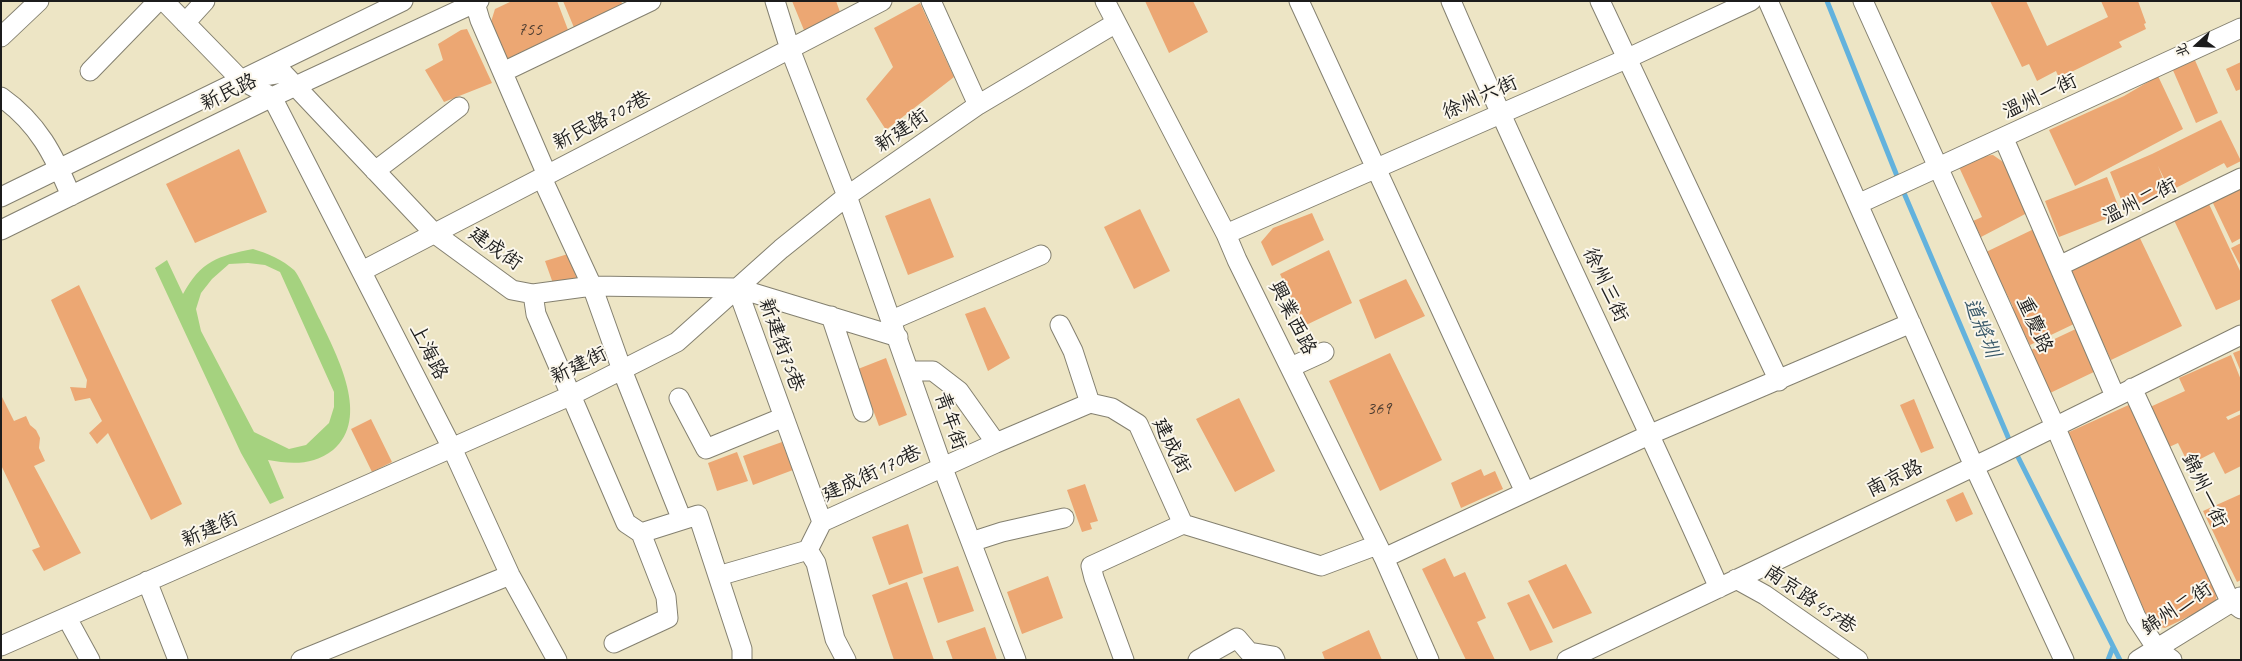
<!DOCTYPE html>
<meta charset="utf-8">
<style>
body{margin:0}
#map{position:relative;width:2242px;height:661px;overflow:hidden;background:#ede5c5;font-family:Caveat,"LXGW WenKai TC",sans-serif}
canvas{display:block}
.frame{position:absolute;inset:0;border:2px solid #1c1c1c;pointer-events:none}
.north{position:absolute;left:2172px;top:20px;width:50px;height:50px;-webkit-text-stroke:4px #fbf7ec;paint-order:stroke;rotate:250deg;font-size:14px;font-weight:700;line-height:20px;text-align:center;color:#1c1c1c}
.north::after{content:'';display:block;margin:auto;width:18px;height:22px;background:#1c1c1c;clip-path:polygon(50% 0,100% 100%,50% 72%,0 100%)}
</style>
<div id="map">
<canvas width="2242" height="661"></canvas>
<div class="frame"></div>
<div class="north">北</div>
</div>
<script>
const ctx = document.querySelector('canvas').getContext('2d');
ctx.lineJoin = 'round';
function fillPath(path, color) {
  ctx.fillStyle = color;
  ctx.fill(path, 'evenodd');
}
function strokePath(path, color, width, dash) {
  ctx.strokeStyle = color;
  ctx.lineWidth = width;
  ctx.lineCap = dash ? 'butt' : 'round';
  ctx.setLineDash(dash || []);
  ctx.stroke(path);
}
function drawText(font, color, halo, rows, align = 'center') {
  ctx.font = font + ' Caveat,"LXGW WenKai TC",sans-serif';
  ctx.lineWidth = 4;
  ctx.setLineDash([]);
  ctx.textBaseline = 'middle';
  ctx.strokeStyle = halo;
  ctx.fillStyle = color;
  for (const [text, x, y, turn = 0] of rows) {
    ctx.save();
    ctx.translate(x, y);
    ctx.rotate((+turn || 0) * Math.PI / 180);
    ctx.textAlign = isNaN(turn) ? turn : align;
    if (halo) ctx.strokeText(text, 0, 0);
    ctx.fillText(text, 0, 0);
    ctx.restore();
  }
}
fillPath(new Path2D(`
 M 253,249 C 267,253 283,260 294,270 C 298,273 316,312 320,320 C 337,356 371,418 333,450 C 313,466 290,464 268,460 L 284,498 L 270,504 L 241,453 L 155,268 L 167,260 L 183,294 C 201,261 218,256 253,249 ZM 248,263 L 265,265 L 280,272 L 334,392 L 334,407 L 329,423 L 306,445 L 289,449 L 254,432 L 201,331 L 196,309 L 201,293 L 212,279 L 229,264 Z`), '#a5d27f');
strokePath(new Path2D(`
 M 1827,1 L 1901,186 L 2011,444
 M 2015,451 L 2120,660
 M 2108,660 L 2113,647`), '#63b2dd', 5);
fillPath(new Path2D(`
 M 512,1 L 557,1 L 570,35 L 505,61 L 490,25 L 495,9 Z
 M 563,1 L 621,1 L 624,8 L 575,30 Z
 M 792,1 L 836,1 L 843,20 L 806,35 Z
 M 1145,1 L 1193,1 L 1208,32 L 1169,53 Z
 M 1990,1 L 2026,1 L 2047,46 L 2108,17 L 2101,1 L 2138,1 L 2146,23 L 2144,24 L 2146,29 L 2119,42 L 2122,47 L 2059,78 L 2056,71 L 2037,81 L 2029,64 L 2022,67 Z
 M 920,3 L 954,77 L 886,130 L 866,99 L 893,67 L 874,28 Z
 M 467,29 L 492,83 L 444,102 L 425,70 L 443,60 L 438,44 L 461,30 Z
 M 2194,58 L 2218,113 L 2196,123 L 2172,68 Z
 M 2241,62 L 2241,89 L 2236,91 L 2226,69 Z
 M 2158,76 L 2183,129 L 2075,186 L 2049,130 L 2124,96 Z
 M 2221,120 L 2241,161 L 2227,168 L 2224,163 L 2170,191 L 2158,166 L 2168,191 L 2125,209 L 2110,172 L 2152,154 Z
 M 239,149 L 267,212 L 195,243 L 166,184 Z
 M 1993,155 L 2006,164 L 2029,212 L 1981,237 L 1973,221 L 1982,217 L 1959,167 L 1982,156 Z
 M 2107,177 L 2121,213 L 2059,237 L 2045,201 Z
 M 2241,185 L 2241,238 L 2232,243 L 2211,199 Z
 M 930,198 L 954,257 L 908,275 L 885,216 Z
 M 2208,202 L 2241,273 L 2241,299 L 2216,310 L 2173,218 Z
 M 1140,209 L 1170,271 L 1134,289 L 1104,227 Z
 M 1312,213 L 1324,240 L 1272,266 L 1261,242 L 1273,228 Z
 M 2036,228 L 2076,323 L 2030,345 L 2025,335 L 2022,337 L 2009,310 L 2013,307 L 1986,252 Z
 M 2138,234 L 2182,326 L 2111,360 L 2067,267 Z
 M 2241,243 L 2241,267 L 2231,248 Z
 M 1329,250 L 1352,303 L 1304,326 L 1280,274 Z
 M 568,254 L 578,282 L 555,289 L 545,261 Z
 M 1406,279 L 1425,316 L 1375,339 L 1359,300 Z
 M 79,285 L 182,504 L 151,520 L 108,433 L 97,444 L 89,433 L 102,421 L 90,398 L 75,401 L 70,387 L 86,388 L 87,380 L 51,300 Z
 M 985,307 L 1010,358 L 988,371 L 965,314 Z
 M 2080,327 L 2100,369 L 2048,394 L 2029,351 Z
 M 2241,350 L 2241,372 L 2233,353 Z
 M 1390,353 L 1442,460 L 1380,491 L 1329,381 Z
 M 2231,355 L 2241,380 L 2241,410 L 2226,417 L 2228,420 L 2241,414 L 2241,466 L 2225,474 L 2214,452 L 2189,465 L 2178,443 L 2167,448 L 2148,408 L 2185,391 L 2179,378 Z
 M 886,358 L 907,415 L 879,426 L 858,369 Z
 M 1,395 L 14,421 L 26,416 L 30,425 L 36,430 L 40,438 L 39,448 L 45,461 L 34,466 L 81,553 L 44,571 L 32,550 L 40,547 L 1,465 Z
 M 1239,398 L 1275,471 L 1235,492 L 1196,419 Z
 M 1914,399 L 1934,448 L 1921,453 L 1900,405 Z
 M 2133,403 L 2218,586 L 2216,600 L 2202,610 L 2165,628 L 2155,626 L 2148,619 L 2067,433 Z
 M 371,419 L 392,462 L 372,472 L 351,429 Z
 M 782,442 L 793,470 L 753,485 L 743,456 Z
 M 737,452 L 748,481 L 717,491 L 708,463 Z
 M 1481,469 L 1484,476 L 1495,471 L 1503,489 L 1461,508 L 1451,483 Z
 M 1085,484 L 1098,521 L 1090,523 L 1092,529 L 1082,532 L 1067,490 Z
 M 1963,492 L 1973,514 L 1956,522 L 1946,500 Z
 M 2241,494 L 2241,580 L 2237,582 L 2203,511 Z
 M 908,524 L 923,573 L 889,585 L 872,537 Z
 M 1445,558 L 1454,577 L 1465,572 L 1486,618 L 1477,622 L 1495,660 L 1466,660 L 1422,569 Z
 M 1566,564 L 1592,613 L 1553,629 L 1528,581 Z
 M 958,566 L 974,611 L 938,623 L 923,578 Z
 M 1048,576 L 1063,618 L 1022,634 L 1007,592 Z
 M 907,582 L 934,660 L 894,660 L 872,595 Z
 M 1529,594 L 1553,642 L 1530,651 L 1507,603 Z
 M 985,627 L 997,660 L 953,660 L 946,641 Z
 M 1369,630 L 1382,660 L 1325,660 L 1322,652 Z`), '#eca773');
const minor = new Path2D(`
 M 164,1 L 241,80 L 272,97 L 452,448 L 510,575 L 557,660
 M 775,1 L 790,49 L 847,196 L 942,466 L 1016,660
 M 931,1 L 978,105
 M 1105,1 L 1226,234 L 1237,260 L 1384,558 L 1429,660
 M 1299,1 L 1525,492
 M 1451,1 C 1536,199 1632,391 1719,588
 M 1600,1 L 1779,381
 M 1768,1 L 1974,466 L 2064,660
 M 1863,1 L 2055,426 L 2136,617 L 2157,649 L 2172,660
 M 475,3 L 480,20 L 547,175
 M 185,23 L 205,1
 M 1,37 L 39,1
 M 90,71 L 158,1
 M 503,72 L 651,1
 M 241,80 L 283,73 L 434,233 L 512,290 L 533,294 L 592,286 L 737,288 L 898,337
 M 1,97 C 38,123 54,155 71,196
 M 2004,139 L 2115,396
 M 375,171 L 459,107
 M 542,178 L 592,286 L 622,370 L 682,520
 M 1,197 L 403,1
 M 1858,204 L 2241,28
 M 1,230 L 272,97 L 479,1
 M 1226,234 L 1626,59 L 1751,1
 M 2059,266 L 2241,178
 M 362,271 L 882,1
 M 737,288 L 822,522
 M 533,294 L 536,314 L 626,523 L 641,533 L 666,597 L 668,618 L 614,643
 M 831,316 L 863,412
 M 892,320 L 1041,255
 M 1060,325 L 1073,351 L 1090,403
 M 1291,367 L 1324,352
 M 909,371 L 933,371 L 959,391 L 996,443 L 1090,403 L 1112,408 L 1138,424 L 1183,524 L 1321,566 L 1377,545
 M 2132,388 L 2230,601 L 2241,609
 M 679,398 L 706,449 L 784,417
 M 822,522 L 996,443
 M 641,533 L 698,515 L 742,649 L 742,660
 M 971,542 L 1002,532 L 1064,518
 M 808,550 L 816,563 L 835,639 L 846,660
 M 1384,558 L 1651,434 L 1911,323
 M 718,576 L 808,550 L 822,522
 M 1736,579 L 1765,595 L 1858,660
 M 147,581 L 178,660
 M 67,618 L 90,660
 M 1,646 L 572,395 L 677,342 L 781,249 L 847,196 L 978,105 L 1116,23
 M 301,660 L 510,575
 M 1124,660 L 1094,578 L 1091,566 L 1183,524
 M 1198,660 L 1237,638 L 1249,652 L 1273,656 L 1275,660
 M 1567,660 L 1996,456 L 2241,335
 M 2138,660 L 2240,597`);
strokePath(minor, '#848070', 21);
strokePath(minor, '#fff', 19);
drawText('18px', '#503f32', null, [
 ["755",530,30],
 ["369",1379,409]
]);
drawText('20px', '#1c1c1c', '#fbf7ec', [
 ["新民路",229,93,-26],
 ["溫州一街",2040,97,-25],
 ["徐州六街",1480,98,-24],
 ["新民路707巷",602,121,-27],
 ["新建街",902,131,-35],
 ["溫州二街",2140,202,-26],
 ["建成街",495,249,35],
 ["徐州三街",1605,285,65],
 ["興業西路",1292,318,63],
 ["重慶路",2034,325,66],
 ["新建街75巷",781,345,70],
 ["上海路",428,352,63],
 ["新建街",579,366,-26],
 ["青年街",950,421,71],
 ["建成街",1171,446,63],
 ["建成街170巷",872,474,-25],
 ["南京路",1895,479,-26],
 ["錦州一街",2204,491,65],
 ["新建街",210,530,-24],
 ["南京路457巷",1810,600,34],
 ["錦州二街",2177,609,-33]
]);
drawText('italic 21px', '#385869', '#fbf7ec', [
 ["道將圳",1981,328,67]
]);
</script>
